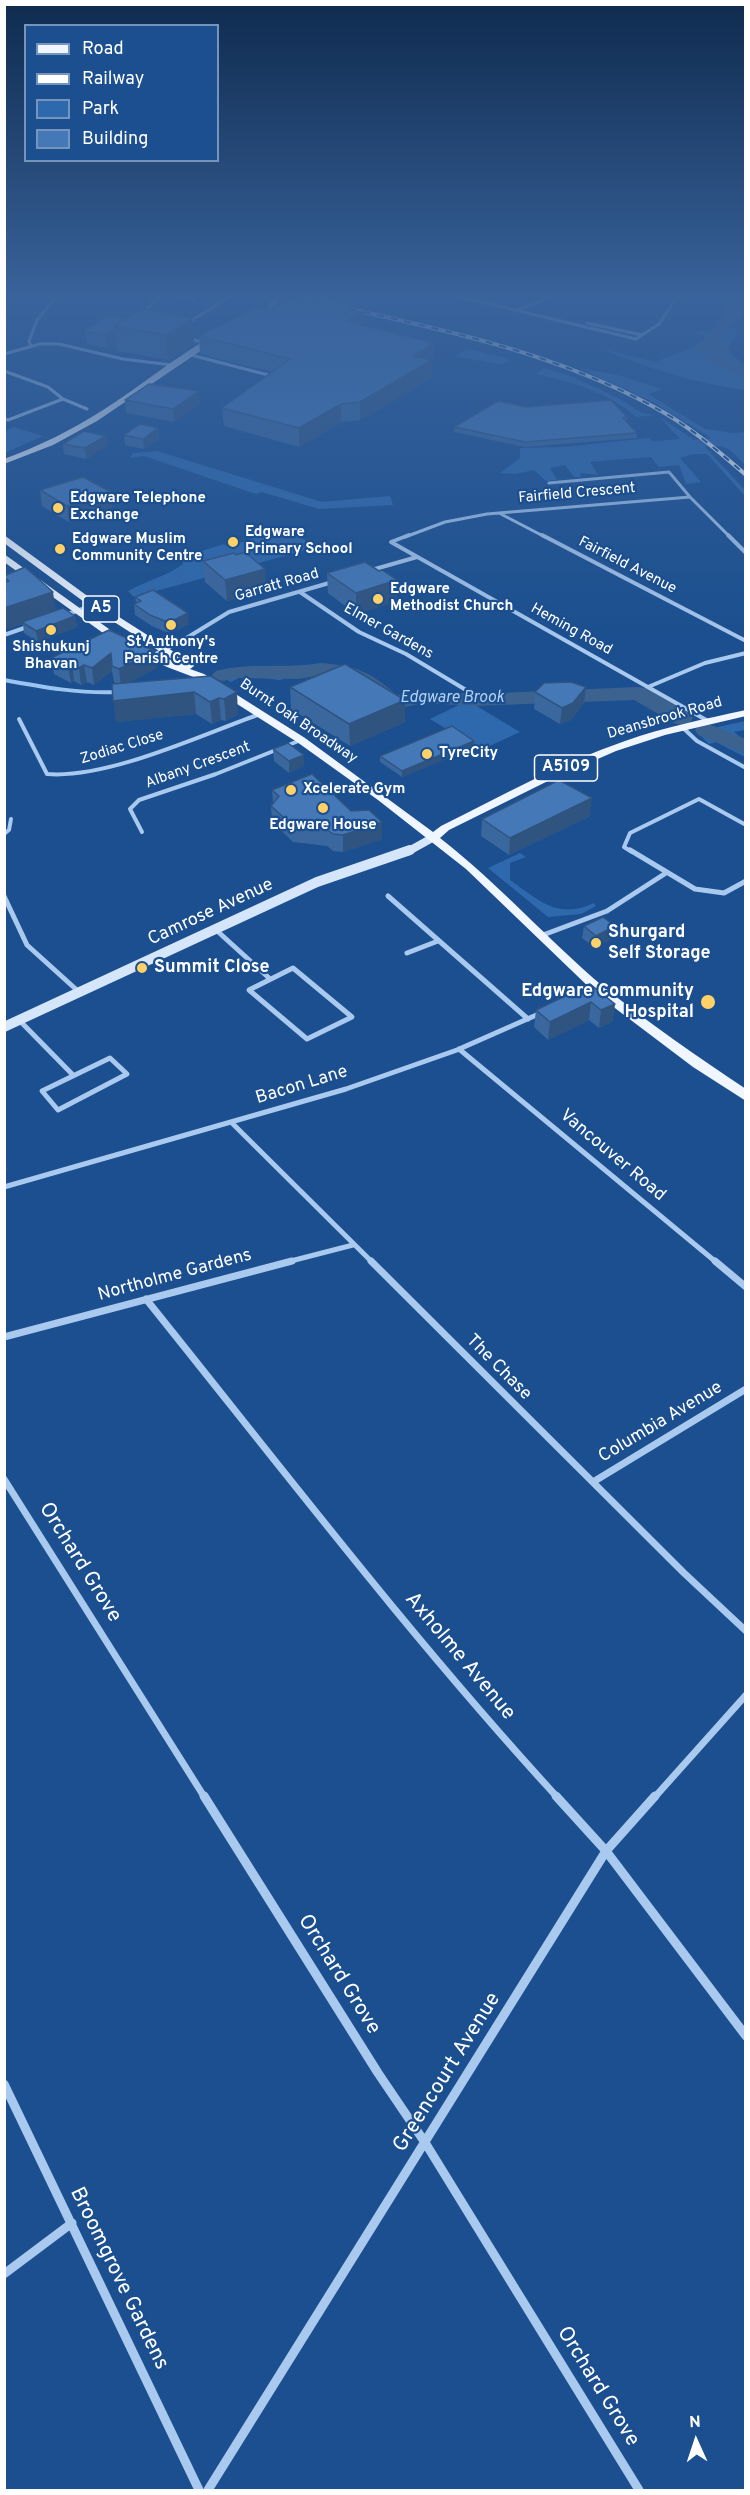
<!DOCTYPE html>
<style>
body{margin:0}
#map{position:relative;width:750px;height:2495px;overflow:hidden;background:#1b4f8f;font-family:Overpass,sans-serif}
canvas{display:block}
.frame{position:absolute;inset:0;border:6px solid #fff;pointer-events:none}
.legend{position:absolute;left:24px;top:24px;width:195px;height:138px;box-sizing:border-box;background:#1b4f8f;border:2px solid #7695bc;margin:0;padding:8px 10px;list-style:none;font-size:18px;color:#fff}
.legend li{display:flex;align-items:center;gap:12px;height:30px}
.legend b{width:30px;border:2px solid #7695bc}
.north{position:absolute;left:666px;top:2411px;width:60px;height:60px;-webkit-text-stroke:4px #1b4f8f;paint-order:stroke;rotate:357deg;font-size:16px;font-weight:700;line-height:24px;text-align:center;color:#fff}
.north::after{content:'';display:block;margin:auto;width:21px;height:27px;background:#fff;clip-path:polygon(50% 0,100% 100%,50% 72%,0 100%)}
</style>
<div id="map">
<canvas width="750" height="2495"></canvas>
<div class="frame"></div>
<ul class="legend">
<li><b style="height:8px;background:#f0f6ff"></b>Road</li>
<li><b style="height:8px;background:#fff"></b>Railway</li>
<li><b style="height:16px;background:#2e69ad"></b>Park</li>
<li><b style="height:16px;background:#4478b7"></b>Building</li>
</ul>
<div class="north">N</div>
</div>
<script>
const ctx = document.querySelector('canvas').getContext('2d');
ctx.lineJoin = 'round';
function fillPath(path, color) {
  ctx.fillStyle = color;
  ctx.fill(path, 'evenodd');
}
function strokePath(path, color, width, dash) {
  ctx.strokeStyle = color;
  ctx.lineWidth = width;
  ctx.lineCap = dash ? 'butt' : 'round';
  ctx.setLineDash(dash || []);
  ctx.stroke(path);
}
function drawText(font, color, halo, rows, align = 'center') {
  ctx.font = font + ' Overpass,sans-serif';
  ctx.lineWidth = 4.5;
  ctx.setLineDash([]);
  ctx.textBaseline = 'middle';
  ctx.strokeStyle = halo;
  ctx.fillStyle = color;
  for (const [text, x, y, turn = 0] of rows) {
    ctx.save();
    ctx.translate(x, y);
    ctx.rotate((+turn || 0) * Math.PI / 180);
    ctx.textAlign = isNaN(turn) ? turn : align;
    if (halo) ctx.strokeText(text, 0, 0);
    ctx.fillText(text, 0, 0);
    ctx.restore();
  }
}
fillPath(new Path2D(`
 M 725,294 L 745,294 L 740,304 L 745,310 L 741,318 L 730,321 C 722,313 723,306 725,294 Z
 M 725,327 L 737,329 L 735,337 L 726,350 L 745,365 L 745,390 C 695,383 646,368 600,348 L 655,362 L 705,343 L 705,337 L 695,334 L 698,331 L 713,332 Z
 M 467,349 L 511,359 L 502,365 L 455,356 Z
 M 544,368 L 570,376 L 618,398 L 642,413 L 656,415 L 636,417 C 609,392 571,382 536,374 Z
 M 579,368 L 617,375 L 662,389 L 648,394 L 705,429 L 733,433 L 745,432 L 745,465 C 730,450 728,443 705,447 L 745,490 L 745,496 L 707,454 L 693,454 L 680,458 L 701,482 L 686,484 L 679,465 L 659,467 L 651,457 L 590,462 L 598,475 L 580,473 L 581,477 L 574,477 L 565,465 L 550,468 L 557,480 L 546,481 L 534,470 L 516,474 L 500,473 L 520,458 L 520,448 L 563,447 L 649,438 L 653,441 L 680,439 L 660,417 L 694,440 L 711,438 L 653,402 Z
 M 14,427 L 43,436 L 5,453 L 5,431 Z
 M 157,451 L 322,502 L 390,496 L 393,505 L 319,509 L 262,492 L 256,494 L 144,456 L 130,458 L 133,453 Z
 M 287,530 L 317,547 L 134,597 L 128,591 C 146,581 167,576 183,564 L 182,557 L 224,544 L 228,547 L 274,531 Z
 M 315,667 L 347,669 L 396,701 L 417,694 L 484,698 L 554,692 L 640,691 L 644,692 L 470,702 L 520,732 L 481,750 L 430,719 L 467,701 L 426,700 L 399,704 L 344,675 L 301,673 L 280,680 L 263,678 L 258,674 L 244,675 L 231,682 L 216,674 L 229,671 Z
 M 745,721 L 745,730 L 734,732 L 745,741 L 745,757 L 716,742 L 709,744 L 701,736 L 704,730 Z
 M 520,853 L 526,857 L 510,863 L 510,880 C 539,900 557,920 594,903 L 596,906 L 581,914 L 548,917 L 488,868 Z`), '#2e69ad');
strokePath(new Path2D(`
 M 4,680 C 42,687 80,694 119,692`), '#9cc4f0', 4);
fillPath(new Path2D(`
 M 720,294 L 734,294 L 735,302 L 746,306 L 715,345 L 728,348 L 731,351 L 725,359 L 746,367 L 746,377 L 713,365 L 708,357 L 710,354 L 696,351 L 693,348 L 704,340 L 729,309 L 721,307 L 719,304 L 722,300 Z
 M 320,663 C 358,666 368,671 397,695 L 423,691 L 474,694 L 638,687 L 646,688 L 690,713 L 693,718 L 690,723 L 682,725 L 674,723 L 634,700 L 474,706 L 423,703 L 396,709 L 382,705 L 356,684 L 342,677 L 320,675 L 299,679 L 236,678 L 223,681 L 216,679 L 212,675 L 216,671 C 250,662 285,669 320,663 Z
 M 706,723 L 746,739 L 746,754 L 698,735 L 695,730 L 698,725 Z`), '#3c6290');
strokePath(new Path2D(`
 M 170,294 L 195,300
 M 448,294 L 636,339 L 659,324 L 679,294
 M 517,310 L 558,294
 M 142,315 L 152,303 L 166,294
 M 587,323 L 642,335
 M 186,324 L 234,294
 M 185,337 L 205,343
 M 31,346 L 29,341 L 37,320 L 59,294
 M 4,354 L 40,344 L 59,344 L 123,359 L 172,365
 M 187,354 L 276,377
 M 4,371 L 48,387 L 63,399
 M 4,419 L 8,420 L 63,399 L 87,409
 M 549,483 L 669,472 L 690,497
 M 499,513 L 545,537
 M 405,537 L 445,522 L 487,514 L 690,497 L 730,537`), '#a9c9ee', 3);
strokePath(new Path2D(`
 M 409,535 L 391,542 L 708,721
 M 542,535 L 746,641
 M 728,535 L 746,553
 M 368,571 L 417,557
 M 300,592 L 359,632 L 406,654 L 466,690
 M 65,615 L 94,605
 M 4,635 L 30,626
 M 151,656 L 180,642 L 229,612 L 336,581
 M 648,687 L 705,663 L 746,653
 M 19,719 L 47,774 C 108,779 201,735 260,714
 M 682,727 L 697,741 L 746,768
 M 142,832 L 130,809 L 139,800 L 216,774 L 301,740
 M 4,834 L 9,830 L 11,819
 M 632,852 L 624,847 L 630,833 L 699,799 L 746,825`), '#a9c9ee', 4);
strokePath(new Path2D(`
 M 630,850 L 695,889 L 724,893 L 746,881
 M 4,896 L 27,945 L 79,992
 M 388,896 L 528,1019
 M 215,929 L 269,978
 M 543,935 L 607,911 L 666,873
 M 407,953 L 438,941
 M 293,968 L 352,1017 L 307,1039 L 249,990 Z
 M 19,1020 L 73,1075
 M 459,1049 L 716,1262
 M 110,1058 L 127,1074 L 58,1110 L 42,1091 Z
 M 232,1123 L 372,1262
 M 4,1187 L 346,1089 L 457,1050 L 541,1013
 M 287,1262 L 353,1245`), '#a9c9ee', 5);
strokePath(new Path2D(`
 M 371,1261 L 684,1573 L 746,1631
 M 715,1261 L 746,1287
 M 146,1299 C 281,1467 412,1639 558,1798
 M 4,1337 L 292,1261
 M 4,1479 L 205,1798
 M 593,1482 L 746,1389
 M 654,1798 L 746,1695`), '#a9c9ee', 7);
strokePath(new Path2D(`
 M 204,1796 L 378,2073 L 426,2144 L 639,2490
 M 556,1796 L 606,1851 L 746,2036
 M 4,2084 L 199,2490
 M 4,2274 L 72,2223
 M 208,2490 L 606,1851 L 655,1796`), '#a9c9ee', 9);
strokePath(new Path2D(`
 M 407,852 L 434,837`), '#d6e6fa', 8);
strokePath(new Path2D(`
 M 4,1027 L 317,882 L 410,850`), '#d6e6fa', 10);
fillPath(new Path2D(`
 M 277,294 L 284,294 C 276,304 265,319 252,319 L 252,317 L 267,307 Z
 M 214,335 L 221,337 L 97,421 L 53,445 L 4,464 L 4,459 C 39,446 72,430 103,410 C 141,386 175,357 214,335 Z
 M 4,535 L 97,603 L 193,664 L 194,666 L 190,669 L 204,674 L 305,738 L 433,832 L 441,826 C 501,796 561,763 625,741 C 664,727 705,719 746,710 L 746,716 L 665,735 L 616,751 L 552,779 L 449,830 L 440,838 C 499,884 548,940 605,988 C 650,1024 698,1057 746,1089 L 746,1101 L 693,1067 L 595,993 L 466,869 L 378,800 L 297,742 L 196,678 L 167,667 L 110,638 L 4,562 L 4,554 L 116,634 L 181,665 L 91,607 L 4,543 Z`), '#f0f6ff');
const rail = new Path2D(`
 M 336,306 C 445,330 555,353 654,407 C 688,425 717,450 746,475`);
strokePath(rail, '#fff', 4);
strokePath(rail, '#1b4f8f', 2, [7]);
fillPath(new Path2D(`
 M 353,304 L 353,310 L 364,313 L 364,326 L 434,343 L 434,360 L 432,361 L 432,378 L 360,420 L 341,422 L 299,447 L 224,426 L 222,408 L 272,372 L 200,354 L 199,336 L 262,310 Z
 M 126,319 L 192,319 L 194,344 L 168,360 L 117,351 L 116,343 L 107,349 L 87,344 L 85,331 Z
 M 125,400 L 200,404 L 174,422 L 126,413 Z
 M 526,407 L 627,417 L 627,422 L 637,433 L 636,438 L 525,447 L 454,432 L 454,427 Z
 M 158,428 L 159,438 L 144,449 L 125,445 L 124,435 Z
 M 106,436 L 107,446 L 86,459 L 64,454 L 63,444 Z
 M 40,490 L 111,492 L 112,507 L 69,522 L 42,506 Z
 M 203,561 L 266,589 L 227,601 L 205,582 Z
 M 379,571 L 397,601 L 356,614 L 328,593 L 327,573 Z
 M 4,576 L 56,610 L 75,616 L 77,627 L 38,642 L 24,633 L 23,624 L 4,630 Z
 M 135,597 L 189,624 L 173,632 L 166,632 L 152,626 L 135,615 L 134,604 L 136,603 Z
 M 51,658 L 157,668 L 127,683 L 211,676 L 238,714 L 226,721 L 221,720 L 212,724 L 196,714 L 116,722 L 117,684 L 114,682 L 112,671 L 94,685 L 87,682 L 81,685 L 74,681 L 71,683 L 54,674 Z
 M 290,687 L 405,722 L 350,746 L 291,709 Z
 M 586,687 L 584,703 L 571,720 L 560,724 L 534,709 L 535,692 Z
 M 474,741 L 474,747 L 402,777 L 380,762 L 380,756 Z
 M 273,749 L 304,755 L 304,766 L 289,773 L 274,761 Z
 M 272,790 L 351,811 L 382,839 L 343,852 L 333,851 L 327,846 L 293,842 L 272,822 L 271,806 L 273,803 Z
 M 590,816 L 509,855 L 481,836 L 482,819 Z
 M 584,926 L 615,926 L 613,938 L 594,947 L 582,938 Z
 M 590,984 L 615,1004 L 612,1022 L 599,1028 L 589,1020 L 548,1040 L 534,1027 L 536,1010 Z`), '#3a679d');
fillPath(new Path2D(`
 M 353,304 L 353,318 L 364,313 L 364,330 L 346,321 L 346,308 Z
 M 192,319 L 194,344 L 168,360 L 166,335 Z
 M 115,329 L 116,343 L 107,349 L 106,335 Z
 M 434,343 L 434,360 L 432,361 L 432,378 L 360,420 L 360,402 L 413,356 Z
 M 199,391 L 200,404 L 174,422 L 173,409 Z
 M 341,404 L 341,422 L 299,447 L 299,428 Z
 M 158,428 L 159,438 L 144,449 L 143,439 Z
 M 106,436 L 107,446 L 86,459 L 85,448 Z
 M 111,492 L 112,507 L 69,522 L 67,506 Z
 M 265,569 L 266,589 L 227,601 L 225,580 Z
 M 397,580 L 397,601 L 356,614 L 356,593 Z
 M 53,592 L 56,613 L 22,622 L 23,624 L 4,630 L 4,608 Z
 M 188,613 L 189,624 L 173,632 L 172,621 Z
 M 75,616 L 77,627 L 38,642 L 36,631 Z
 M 155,651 L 157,668 L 121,686 L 119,669 Z
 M 111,653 L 112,671 L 94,685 L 92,668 Z
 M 72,664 L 74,681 L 71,683 L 68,666 Z
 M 84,665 L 87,682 L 81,685 L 79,668 Z
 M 586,687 L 584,703 L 571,720 L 560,724 L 562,708 Z
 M 194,692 L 196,714 L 116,722 L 113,701 Z
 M 237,692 L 238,714 L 226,721 L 224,699 Z
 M 219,698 L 221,720 L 212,724 L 210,702 Z
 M 405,700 L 405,722 L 350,746 L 349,724 Z
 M 474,741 L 474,747 L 402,777 L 402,771 Z
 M 304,755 L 304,766 L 289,773 L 289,761 Z
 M 592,798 L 590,816 L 509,855 L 510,838 Z
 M 382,822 L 382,839 L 343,852 L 343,835 Z
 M 615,926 L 613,938 L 594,947 L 596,936 Z
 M 591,1002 L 589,1020 L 548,1040 L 550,1022 Z
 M 615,1004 L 612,1022 L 599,1028 L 601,1010 Z
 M 4,1158 L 8,1170 L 4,1171 Z`), '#305480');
const building = new Path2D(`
 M 307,296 L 316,300 L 322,297 L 353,304 L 346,308 L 364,313 L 346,321 L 434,343 L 413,356 L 432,360 L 360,402 L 341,404 L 299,428 L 222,408 L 290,359 L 199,336 L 256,308 L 262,310 Z
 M 143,308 L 192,319 L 166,335 L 114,326 Z
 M 107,316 L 126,319 L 114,326 L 115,329 L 106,335 L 85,331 Z
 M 149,384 L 199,391 L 173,409 L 125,400 Z
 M 611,400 L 627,417 L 623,418 L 637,433 L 525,442 L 454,427 L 498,401 L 526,407 Z
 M 140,424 L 158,428 L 143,439 L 124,435 Z
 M 84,431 L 106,436 L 85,448 L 63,444 Z
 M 83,477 L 111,492 L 67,506 L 40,490 Z
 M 245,552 L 265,569 L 225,580 L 203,561 L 234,553 L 236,555 Z
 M 365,562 L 379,571 L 382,570 L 397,580 L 356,593 L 327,573 Z
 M 25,567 L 53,592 L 4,608 L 4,583 L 9,581 L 4,577 L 4,576 Z
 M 153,590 L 188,613 L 172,621 L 165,621 L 150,615 L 134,604 L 141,601 L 135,597 Z
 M 63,608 L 75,616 L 36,631 L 22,622 Z
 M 109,630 L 155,651 L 119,669 L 112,666 L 111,653 L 92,668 L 84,665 L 79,668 L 72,664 L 68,666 L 51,658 Z
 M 345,664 L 405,700 L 349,724 L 290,687 Z
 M 211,676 L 237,692 L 224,699 L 219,698 L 210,702 L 194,692 L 113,701 L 112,684 Z
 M 571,682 L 586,687 L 573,703 L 562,708 L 535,692 L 544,683 Z
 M 452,726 L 474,741 L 402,771 L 380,756 Z
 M 288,743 L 304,755 L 289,761 L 273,749 Z
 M 312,774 L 351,811 L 369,810 L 382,822 L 343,835 L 333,834 L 326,829 L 292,825 L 271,806 L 279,796 L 272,790 Z
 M 559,780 L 592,798 L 510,838 L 482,819 Z
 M 603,917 L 615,926 L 596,936 L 584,926 Z
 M 590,984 L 615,1004 L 601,1010 L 591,1002 L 550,1022 L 536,1010 Z`);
fillPath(building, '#4478b7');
strokePath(building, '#305480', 1.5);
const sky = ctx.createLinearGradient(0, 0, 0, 644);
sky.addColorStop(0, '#0f2b4f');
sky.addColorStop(0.46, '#39639b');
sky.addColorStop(1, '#39639b00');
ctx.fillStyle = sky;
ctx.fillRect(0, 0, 750, 644);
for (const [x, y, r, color] of [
 [58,508,6,"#ffd166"],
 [233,542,6,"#ffd166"],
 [60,549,6,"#ffd166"],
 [378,599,6,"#ffd166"],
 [171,625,6,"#ffd166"],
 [51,630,6,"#ffd166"],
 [427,754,6,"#ffd166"],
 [291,790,6,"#ffd166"],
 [323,808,6,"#ffd166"],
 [596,943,6,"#ffd166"],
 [142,968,6,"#ffd166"],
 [708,1002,8,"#ffd166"]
]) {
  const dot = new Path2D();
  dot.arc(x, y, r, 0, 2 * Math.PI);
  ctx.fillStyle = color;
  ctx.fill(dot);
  strokePath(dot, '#1b4f8f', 2);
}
drawText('15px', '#fff', '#1b4f8f', [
 ["Fairfield Crescent",577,494,-5],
 ["Fairfield Avenue",627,566,27],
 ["Garratt Road",277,586,-16],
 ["Heming Road",571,630,29],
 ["Elmer Gardens",388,632,29],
 ["Deansbrook Road",665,719,-16],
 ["Burnt Oak Broadway",298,722,34],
 ["Zodiac Close",122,748,-17],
 ["Albany Crescent",198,766,-20]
]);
drawText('bold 15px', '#fff', '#1b4f8f', [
 ["Edgware Telephone",70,499],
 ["Exchange",70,516],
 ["Edgware",245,533],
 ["Primary School",245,550],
 ["Edgware Muslim",72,540],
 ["Community Centre",72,557],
 ["Edgware",390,590],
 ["Methodist Church",390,607],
 ["St Anthony's",171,643,"center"],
 ["Parish Centre",171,660,"center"],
 ["Shishukunj",51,648,"center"],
 ["Bhavan",51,665,"center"],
 ["TyreCity",439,754],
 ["Xcelerate Gym",303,790],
 ["Edgware House",323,826,"center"]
], 'left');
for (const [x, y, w] of [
 [101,609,36],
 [566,768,63]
]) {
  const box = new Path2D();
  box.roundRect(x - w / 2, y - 13, w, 26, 4.5);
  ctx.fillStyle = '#1b4f8f';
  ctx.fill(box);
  strokePath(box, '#fff', 1.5);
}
drawText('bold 16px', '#fff', null, [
 ["A5",101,609],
 ["A5109",566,768]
]);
drawText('italic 16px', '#b5d3f5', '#1b4f8f', [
 ["Edgware Brook",452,699]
]);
drawText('18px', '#fff', '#1b4f8f', [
 ["Camrose Avenue",211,913,-25],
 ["Bacon Lane",302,1086,-17],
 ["Vancouver Road",612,1156,40],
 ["Northolme Gardens",175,1276,-15],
 ["The Chase",498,1368,45],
 ["Columbia Avenue",661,1423,-31]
]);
drawText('bold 18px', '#fff', '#1b4f8f', [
 ["Shurgard",608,933],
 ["Self Storage",608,954],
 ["Summit Close",154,968],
 ["Edgware Community",694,992,"right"],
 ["Hospital",694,1013,"right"]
], 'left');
drawText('21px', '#fff', '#1b4f8f', [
 ["Orchard Grove",79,1563,58],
 ["Axholme Avenue",459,1657,50],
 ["Orchard Grove",338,1975,58],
 ["Greencourt Avenue",448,2073,-58],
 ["Broomgrove Gardens",118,2279,64],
 ["Orchard Grove",597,2387,58]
]);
</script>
